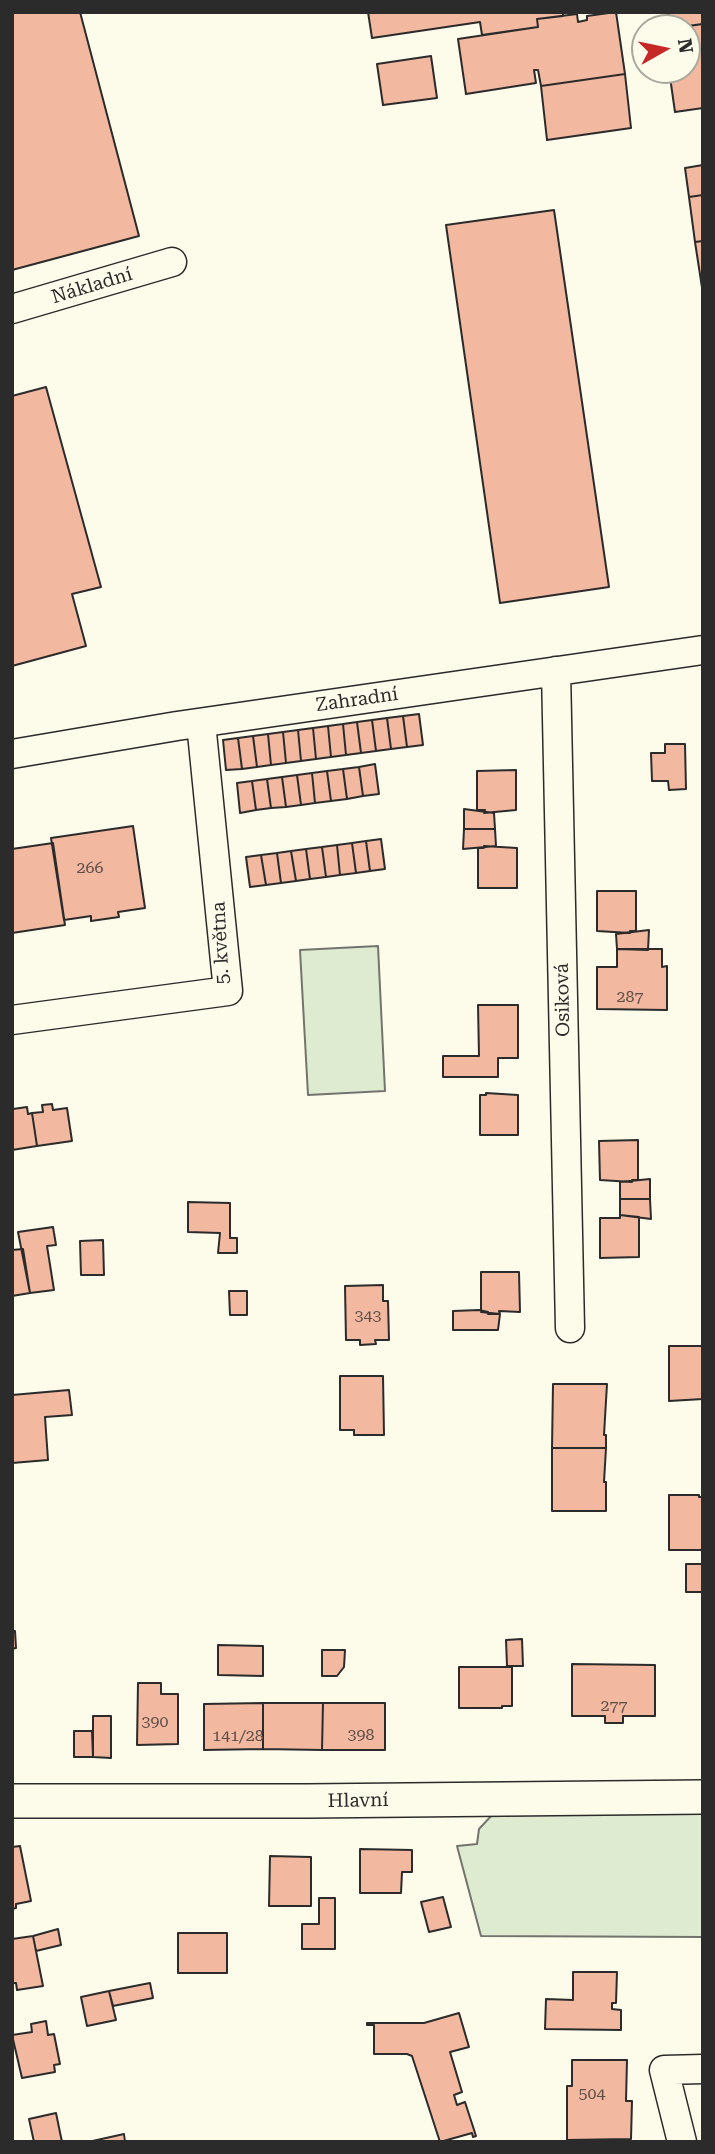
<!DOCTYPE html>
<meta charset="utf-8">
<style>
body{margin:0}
#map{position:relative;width:715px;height:2154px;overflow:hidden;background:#fdfbea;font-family:"Roboto Serif",serif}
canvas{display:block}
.frame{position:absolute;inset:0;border:14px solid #2b2b2b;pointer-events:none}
.north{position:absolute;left:631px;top:14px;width:70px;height:70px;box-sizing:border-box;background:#fdfbea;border:2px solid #a9a89e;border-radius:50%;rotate:81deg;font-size:19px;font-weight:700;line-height:28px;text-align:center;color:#2b2b2b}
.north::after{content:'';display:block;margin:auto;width:24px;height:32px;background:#c62828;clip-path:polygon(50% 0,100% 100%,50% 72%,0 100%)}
</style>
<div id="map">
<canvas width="715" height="2154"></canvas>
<div class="frame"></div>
<div class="north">N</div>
</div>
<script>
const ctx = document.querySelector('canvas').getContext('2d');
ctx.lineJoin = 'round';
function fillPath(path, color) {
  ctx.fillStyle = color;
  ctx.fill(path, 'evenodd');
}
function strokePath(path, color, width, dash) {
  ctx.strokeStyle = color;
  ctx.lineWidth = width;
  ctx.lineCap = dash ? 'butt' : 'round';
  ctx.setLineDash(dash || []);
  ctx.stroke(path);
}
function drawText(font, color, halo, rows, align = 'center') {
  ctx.font = font + ' "Roboto Serif",serif';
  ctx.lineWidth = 5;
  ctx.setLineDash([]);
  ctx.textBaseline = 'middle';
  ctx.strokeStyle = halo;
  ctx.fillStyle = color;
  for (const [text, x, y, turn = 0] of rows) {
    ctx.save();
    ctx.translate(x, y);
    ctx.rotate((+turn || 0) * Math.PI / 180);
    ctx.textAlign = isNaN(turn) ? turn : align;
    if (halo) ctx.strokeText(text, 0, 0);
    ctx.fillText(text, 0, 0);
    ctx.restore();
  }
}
const green = new Path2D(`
 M 378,946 L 385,1091 L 308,1095 L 300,950 Z
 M 493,1814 L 703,1814 L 703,1937 L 481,1936 L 457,1846 L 477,1844 L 479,1829 Z`);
fillPath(green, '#deebd1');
strokePath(green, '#74746e', 2);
const building = new Path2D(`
 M 12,12 L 80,12 L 139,236 L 12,270 Z
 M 368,12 L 563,12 L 563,16 L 537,19 L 538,27 L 482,35 L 480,22 L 372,38 Z
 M 616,12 L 625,74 L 541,86 L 538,70 L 534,70 L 536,83 L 466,94 L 458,39 L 538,27 L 537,19 L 577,14 L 578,22 L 587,20 L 587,16 Z
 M 668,12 L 703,12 L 703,24 L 671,28 Z
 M 703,24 L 703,108 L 675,112 L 669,70 L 687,70 L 687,28 L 675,28 Z
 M 431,56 L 437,98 L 383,105 L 377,64 Z
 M 625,74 L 631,128 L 547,140 L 541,86 Z
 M 703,165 L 703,195 L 689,197 L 685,168 Z
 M 703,195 L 703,241 L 695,242 L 689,197 Z
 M 554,210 L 609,587 L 500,603 L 446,225 Z
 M 703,241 L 703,294 L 695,242 Z
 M 46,387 L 101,587 L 72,594 L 86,646 L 12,666 L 12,396 Z
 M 419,714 L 423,745 L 407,747 L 403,716 Z
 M 403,716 L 407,747 L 391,749 L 387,718 Z
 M 387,718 L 391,749 L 376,751 L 372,720 Z
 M 372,720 L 376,751 L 361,753 L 357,722 Z
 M 357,722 L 361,753 L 346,755 L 343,724 Z
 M 343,724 L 346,755 L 331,757 L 328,726 Z
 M 328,726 L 331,757 L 316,759 L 313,728 Z
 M 313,728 L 316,759 L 301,761 L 298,730 Z
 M 298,730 L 301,761 L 286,763 L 283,732 Z
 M 283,732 L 286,763 L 271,765 L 268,734 Z
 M 268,734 L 271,765 L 257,767 L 253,736 Z
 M 253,736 L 257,767 L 242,769 L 238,738 Z
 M 238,738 L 242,769 L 226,770 L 223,740 Z
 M 665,744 L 685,744 L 686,789 L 669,790 L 668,781 L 652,781 L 651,753 L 665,753 Z
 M 375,764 L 379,794 L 363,796 L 359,767 Z
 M 359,767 L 363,796 L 347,799 L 343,769 Z
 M 343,769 L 347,799 L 331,801 L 327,771 Z
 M 516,770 L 516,810 L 484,813 L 485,810 L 477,810 L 477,771 Z
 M 327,771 L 331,801 L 315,803 L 312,773 Z
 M 312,773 L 315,803 L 301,805 L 297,775 Z
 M 297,775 L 301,805 L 286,807 L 282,777 Z
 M 282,777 L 286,807 L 271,808 L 267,779 Z
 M 267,779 L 271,808 L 256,810 L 252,781 Z
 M 252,781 L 256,810 L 240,813 L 237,783 Z
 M 464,809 L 494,813 L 495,829 L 464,829 Z
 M 133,826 L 145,908 L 118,912 L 119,917 L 91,921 L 91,916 L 64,920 L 51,838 Z
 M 464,829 L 495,829 L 496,846 L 463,849 Z
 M 381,839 L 385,869 L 370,871 L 366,841 Z
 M 366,841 L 370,871 L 356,873 L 352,843 Z
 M 53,843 L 65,925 L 12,933 L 12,849 Z
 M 352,843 L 356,873 L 340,875 L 337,845 Z
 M 337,845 L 340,875 L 326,877 L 322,847 Z
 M 484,846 L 517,848 L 517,888 L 478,888 L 478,848 L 484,848 Z
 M 322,847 L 326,877 L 310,879 L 306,849 Z
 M 306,849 L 310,879 L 296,881 L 291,851 Z
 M 291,851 L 296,881 L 281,883 L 277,853 Z
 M 277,853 L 281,883 L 266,885 L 261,855 Z
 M 261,855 L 266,885 L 250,887 L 246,857 Z
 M 597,891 L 636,891 L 636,931 L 630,931 L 630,933 L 597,931 Z
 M 649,930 L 648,950 L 617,949 L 616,934 Z
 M 617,949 L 662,949 L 662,967 L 667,966 L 667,1010 L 597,1009 L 597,967 L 617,967 Z
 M 478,1005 L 518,1005 L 518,1058 L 498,1058 L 498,1077 L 443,1077 L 443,1056 L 479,1056 Z
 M 486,1093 L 518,1095 L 518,1135 L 480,1135 L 480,1095 L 486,1095 Z
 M 52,1104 L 53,1110 L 67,1108 L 72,1141 L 37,1146 L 32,1113 L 43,1112 L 42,1105 Z
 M 27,1107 L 28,1114 L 32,1113 L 37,1146 L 12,1150 L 13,1109 Z
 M 638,1140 L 638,1180 L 632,1180 L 632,1182 L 600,1180 L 599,1141 Z
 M 650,1179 L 650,1199 L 620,1199 L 620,1182 Z
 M 620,1199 L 650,1199 L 651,1219 L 620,1215 Z
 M 188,1202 L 230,1203 L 230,1238 L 237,1238 L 237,1253 L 218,1253 L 220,1233 L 188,1232 Z
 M 620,1215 L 639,1217 L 639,1257 L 600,1258 L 600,1218 L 620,1218 Z
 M 53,1227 L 56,1245 L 47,1246 L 54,1290 L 30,1293 L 18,1232 Z
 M 103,1240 L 104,1275 L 81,1275 L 80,1241 Z
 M 23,1249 L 30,1293 L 12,1296 L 12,1250 Z
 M 481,1272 L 519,1272 L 520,1312 L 499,1311 L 500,1314 L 481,1312 Z
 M 383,1285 L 383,1301 L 388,1301 L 389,1340 L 375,1340 L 376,1344 L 360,1345 L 360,1340 L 346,1340 L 345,1286 Z
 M 229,1291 L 247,1291 L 247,1315 L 230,1315 Z
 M 479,1310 L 488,1312 L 488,1314 L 500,1314 L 498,1330 L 453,1330 L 453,1311 Z
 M 669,1346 L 703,1346 L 703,1399 L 669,1401 Z
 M 340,1376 L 383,1376 L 384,1435 L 354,1435 L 354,1430 L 340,1430 Z
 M 553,1384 L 607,1384 L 604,1435 L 606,1435 L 606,1448 L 552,1448 Z
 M 69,1390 L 72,1415 L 45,1417 L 48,1460 L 12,1463 L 12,1395 Z
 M 552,1448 L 606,1448 L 604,1482 L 606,1482 L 606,1511 L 552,1511 Z
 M 669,1495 L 699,1495 L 699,1497 L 703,1497 L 703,1550 L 669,1550 Z
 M 686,1564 L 703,1564 L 703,1592 L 686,1592 Z
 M 12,1631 L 15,1631 L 16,1648 L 12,1649 Z
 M 522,1639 L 523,1666 L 507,1666 L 506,1640 Z
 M 218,1645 L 263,1646 L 263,1676 L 218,1675 Z
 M 322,1650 L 345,1650 L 344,1667 L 337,1676 L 322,1676 Z
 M 572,1664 L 655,1665 L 655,1716 L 623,1716 L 623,1723 L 605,1723 L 605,1716 L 572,1716 Z
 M 459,1667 L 512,1667 L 512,1706 L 502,1706 L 502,1708 L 459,1708 Z
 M 138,1683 L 161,1683 L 161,1694 L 178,1694 L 178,1744 L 137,1745 Z
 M 263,1703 L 323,1703 L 322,1750 L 263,1749 Z
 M 263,1703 L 263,1749 L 204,1750 L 204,1704 Z
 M 323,1703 L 385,1703 L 385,1750 L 322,1750 Z
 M 93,1716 L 111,1716 L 111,1758 L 93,1757 Z
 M 74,1731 L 92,1731 L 93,1757 L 74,1757 Z
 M 20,1846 L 31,1901 L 16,1904 L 16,1908 L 12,1909 L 12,1847 Z
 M 360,1849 L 412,1850 L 412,1872 L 402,1872 L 401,1893 L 360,1893 Z
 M 270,1856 L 311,1857 L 311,1906 L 269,1906 Z
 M 443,1897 L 451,1927 L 429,1932 L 421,1902 Z
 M 319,1898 L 335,1898 L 335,1949 L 302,1949 L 302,1924 L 319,1924 Z
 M 58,1929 L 61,1945 L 36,1951 L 33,1936 Z
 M 178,1933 L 227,1933 L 227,1973 L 178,1973 Z
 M 33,1936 L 43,1986 L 17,1990 L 16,1983 L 12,1983 L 12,1939 Z
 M 573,1972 L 617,1972 L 616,2003 L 612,2003 L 612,2009 L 621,2010 L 621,2030 L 545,2029 L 546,1999 L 573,2000 Z
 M 150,1983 L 153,1998 L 113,2006 L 109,1991 Z
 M 109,1991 L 116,2020 L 87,2026 L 81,1997 Z
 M 459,2013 L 469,2047 L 450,2052 L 462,2092 L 454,2095 L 457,2105 L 465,2102 L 476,2136 L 473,2137 L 472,2133 L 440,2142 L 412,2056 L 407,2054 L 374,2054 L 374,2025 L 367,2025 L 367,2023 L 424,2023 Z
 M 46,2021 L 48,2035 L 54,2034 L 60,2064 L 54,2065 L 55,2072 L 22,2078 L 12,2035 L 32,2032 L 31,2024 Z
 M 572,2060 L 627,2060 L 626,2101 L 632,2101 L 631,2139 L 567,2140 L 567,2086 L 572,2086 Z
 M 56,2113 L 62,2142 L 34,2142 L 29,2119 Z
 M 124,2134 L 125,2142 L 88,2142 Z`);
fillPath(building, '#f2b8a0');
strokePath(building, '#2b2b2b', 2);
const minor = new Path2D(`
 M 12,309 L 172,262
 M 556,671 L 570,1328
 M 12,754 L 177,726 L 703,650
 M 12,1020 L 228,991 L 201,723
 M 682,2142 L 664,2070 L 703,2069`);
const tertiary = new Path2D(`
 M 12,1801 L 308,1801 L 703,1797`);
strokePath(minor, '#2b2b2b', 31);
strokePath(tertiary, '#2b2b2b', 36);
strokePath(minor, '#fdfbea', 28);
strokePath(tertiary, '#fdfbea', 33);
drawText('16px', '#5d4e48', null, [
 ["266",90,868],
 ["287",630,997],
 ["343",368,1316],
 ["277",614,1706],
 ["390",155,1722],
 ["398",361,1735],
 ["141/28",238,1736],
 ["504",592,2094]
]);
drawText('19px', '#2b2b2b', '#fdfbea', [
 ["Nákladní",92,286,-17],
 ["Zahradní",357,700,-8],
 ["5. května",221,943,-93],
 ["Osiková",563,1000,-91],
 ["Hlavní",358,1801,-1]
]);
</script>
